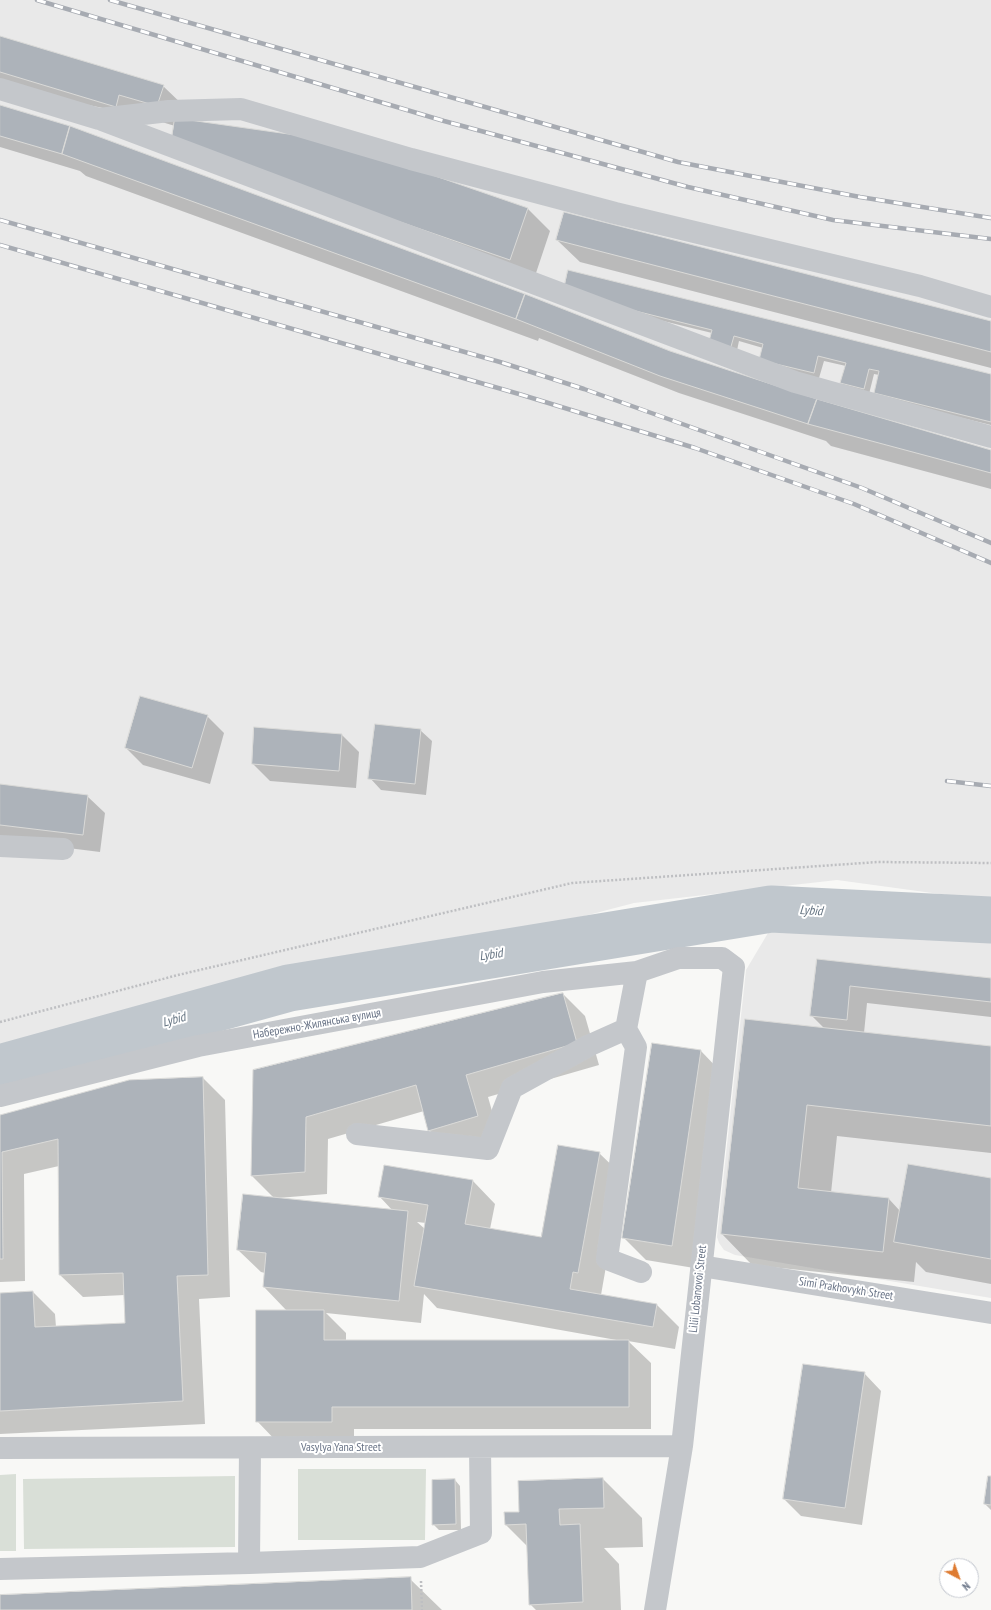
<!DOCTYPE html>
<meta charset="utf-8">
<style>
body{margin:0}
#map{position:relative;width:991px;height:1610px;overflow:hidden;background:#f8f8f6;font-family:"PT Sans Narrow",sans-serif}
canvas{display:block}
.north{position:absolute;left:939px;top:1558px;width:40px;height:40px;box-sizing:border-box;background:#fff;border:1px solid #c3c7cf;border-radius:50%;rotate:139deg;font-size:11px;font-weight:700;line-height:16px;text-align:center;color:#687386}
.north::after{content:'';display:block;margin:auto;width:14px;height:18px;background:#de7b31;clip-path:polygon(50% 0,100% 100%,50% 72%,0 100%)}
</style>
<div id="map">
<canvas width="991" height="1610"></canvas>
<div class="north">N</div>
</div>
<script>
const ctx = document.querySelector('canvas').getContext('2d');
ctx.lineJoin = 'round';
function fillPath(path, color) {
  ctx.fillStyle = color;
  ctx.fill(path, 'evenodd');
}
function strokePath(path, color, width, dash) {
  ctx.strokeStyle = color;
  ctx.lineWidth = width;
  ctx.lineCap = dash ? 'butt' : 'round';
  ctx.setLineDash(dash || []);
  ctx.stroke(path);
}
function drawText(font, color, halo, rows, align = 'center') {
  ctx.font = font + ' "PT Sans Narrow",sans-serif';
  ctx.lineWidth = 4;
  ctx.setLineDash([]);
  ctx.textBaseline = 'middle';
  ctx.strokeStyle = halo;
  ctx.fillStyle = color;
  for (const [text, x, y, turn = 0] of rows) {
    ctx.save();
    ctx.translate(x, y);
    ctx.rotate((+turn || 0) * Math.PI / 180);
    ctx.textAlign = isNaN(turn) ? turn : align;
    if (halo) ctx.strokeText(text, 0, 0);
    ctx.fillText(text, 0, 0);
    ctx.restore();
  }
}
fillPath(new Path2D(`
 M 0,0 L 991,0 L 991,901 L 837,880 L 634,903 L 451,951 L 269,981 L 0,1053 Z
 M 771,928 L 991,939 L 991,1298 L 735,1255 L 724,1250 L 719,1243 L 717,1237 L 746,970 Z`), '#e9e9e9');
fillPath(new Path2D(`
 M 298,1469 L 426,1469 L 425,1540 L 298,1540 Z
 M 16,1474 L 16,1551 L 0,1551 L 0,1475 Z
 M 235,1476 L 235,1547 L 24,1549 L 23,1479 Z`), '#d9dfd7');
fillPath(new Path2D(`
 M 0,37 L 163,86 L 186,108 L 182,120 L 528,209 L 550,231 L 533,282 L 175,126 L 142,116 L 0,87 Z
 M 0,106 L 669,352 L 816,400 L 991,451 L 991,489 L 831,446 L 826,441 L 679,393 L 539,338 L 538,341 L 86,176 L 80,171 L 0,147 Z
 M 557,240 L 991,322 L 991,368 L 580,262 Z
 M 570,298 L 991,375 L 991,425 L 880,398 L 879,375 L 874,374 L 869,394 L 847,389 L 841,383 L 846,366 L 824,361 L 819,378 L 766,365 L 763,348 L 739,341 L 736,355 L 712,333 Z
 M 207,716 L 224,733 L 210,784 L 143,765 L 126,748 Z
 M 420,730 L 432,741 L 426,795 L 381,790 L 370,778 Z
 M 342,735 L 359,752 L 356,788 L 270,781 L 253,764 Z
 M 0,785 L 87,796 L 105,813 L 100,852 L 4,840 L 0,836 Z
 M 818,960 L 991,979 L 991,1017 L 867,1003 L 864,1033 L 991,1047 L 991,1153 L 837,1136 L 831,1193 L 889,1199 L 900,1211 L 991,1179 L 991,1284 L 926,1272 L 916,1262 L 914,1282 L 752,1265 L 722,1234 L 825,1029 L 811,1015 Z
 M 563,994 L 585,1016 L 599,1065 L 488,1097 L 500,1139 L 452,1153 L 429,1130 L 424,1111 L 328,1139 L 327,1194 L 278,1198 L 393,1211 L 379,1196 L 473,1181 L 495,1204 L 490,1229 L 542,1238 L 599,1153 L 622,1175 L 601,1295 L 656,1304 L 679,1327 L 675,1349 L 628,1341 L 651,1363 L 651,1429 L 354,1429 L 354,1444 L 279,1444 L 257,1421 L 287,1311 L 264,1287 L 265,1273 L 261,1272 L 238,1250 L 275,1199 L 252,1176 L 254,1071 ZM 417,1222 L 426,1223 L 425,1229 ZM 424,1294 L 437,1308 L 622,1341 L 346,1341 L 346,1333 L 326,1313 L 421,1323 Z
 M 653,1044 L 701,1051 L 723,1074 L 694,1268 L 646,1260 L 624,1238 Z
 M 203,1078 L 225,1100 L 230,1297 L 199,1299 L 205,1424 L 0,1434 L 0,1294 L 33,1292 L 55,1314 L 56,1327 L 126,1324 L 125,1295 L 83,1297 L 60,1275 L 59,1166 L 24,1174 L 25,1281 L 0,1282 L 0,1116 Z
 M 864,1373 L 881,1391 L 862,1525 L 801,1516 L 784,1499 Z
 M 991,1477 L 991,1510 L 985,1504 Z
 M 603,1479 L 642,1518 L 643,1547 L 604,1548 L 619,1564 L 621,1610 L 536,1610 L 530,1604 L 528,1547 L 506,1525 L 520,1513 Z
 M 455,1480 L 460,1486 L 461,1530 L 439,1530 L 433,1524 Z
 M 410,1579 L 442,1610 L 0,1610 L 0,1596 Z`), '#0003');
strokePath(new Path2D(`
 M 0,1068 L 289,988 L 771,909 L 991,920`), '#c0c7cd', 47);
const building = new Path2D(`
 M 0,36 L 164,85 L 157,106 L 119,95 L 116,107 L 0,72 Z
 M 0,105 L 70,126 L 62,154 L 0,136 Z
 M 175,118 L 331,140 L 528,208 L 510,260 L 296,186 L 172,137 Z
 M 70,126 L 525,294 L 516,319 L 62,154 Z
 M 564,212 L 991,321 L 991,352 L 556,240 Z
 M 568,270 L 991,374 L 991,422 L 874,393 L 879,371 L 869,369 L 864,389 L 840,383 L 846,363 L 818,356 L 814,373 L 759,360 L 763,344 L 734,336 L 730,350 L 708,345 L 712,330 L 563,293 Z
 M 525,294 L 670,351 L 817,399 L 808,424 L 660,376 L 516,319 Z
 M 817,399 L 991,450 L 991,473 L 808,424 Z
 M 140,696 L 208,715 L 192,768 L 125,748 Z
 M 375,724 L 421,729 L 415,784 L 368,779 Z
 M 254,727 L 342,734 L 339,771 L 252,764 Z
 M 0,784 L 88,795 L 83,835 L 0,825 Z
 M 817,959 L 991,978 L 991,1002 L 850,986 L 847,1020 L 810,1016 Z
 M 563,993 L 577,1043 L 466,1075 L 478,1116 L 428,1131 L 416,1085 L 306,1117 L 305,1172 L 251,1176 L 253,1070 Z
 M 745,1019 L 991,1046 L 991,1126 L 807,1105 L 798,1188 L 889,1198 L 883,1252 L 721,1234 Z
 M 652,1043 L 701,1050 L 672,1246 L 622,1238 Z
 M 203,1077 L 208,1275 L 177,1276 L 183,1401 L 0,1411 L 0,1293 L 33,1291 L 35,1327 L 125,1323 L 123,1273 L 59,1275 L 58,1139 L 2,1152 L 3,1259 L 0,1259 L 0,1115 L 129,1080 Z
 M 558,1145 L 600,1152 L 578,1273 L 573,1272 L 570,1289 L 657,1304 L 653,1327 L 414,1286 L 428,1205 L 378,1197 L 384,1165 L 473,1180 L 465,1224 L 541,1237 Z
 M 908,1164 L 991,1178 L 991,1259 L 894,1242 Z
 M 243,1194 L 408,1211 L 399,1301 L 263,1287 L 266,1253 L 237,1250 Z
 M 256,1310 L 324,1310 L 324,1340 L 629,1340 L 629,1407 L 332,1407 L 332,1422 L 256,1422 Z
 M 803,1364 L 865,1372 L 845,1508 L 783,1499 Z
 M 988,1476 L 991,1476 L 991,1505 L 984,1504 Z
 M 603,1478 L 604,1508 L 559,1509 L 560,1525 L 580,1524 L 583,1602 L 529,1605 L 526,1524 L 505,1525 L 504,1512 L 519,1512 L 518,1481 Z
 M 455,1479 L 456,1524 L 432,1525 L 432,1480 Z
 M 411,1577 L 412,1610 L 0,1610 L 0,1595 Z`);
fillPath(building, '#adb3ba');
strokePath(building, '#dadad8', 1);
strokePath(new Path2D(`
 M 0,1022 L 178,975 L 572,883 L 878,862 L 991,863
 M 421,1581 L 422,1610`), '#bebfc2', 2.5, [2, 2]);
strokePath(new Path2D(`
 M 0,89 L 99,119 L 169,111 L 241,109 L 411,159 L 615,213 L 920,286 L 991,307
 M 102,120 L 795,382 L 991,437
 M 0,846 L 63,849
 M 626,1029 L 637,972
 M 0,1096 L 198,1046 L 543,982 L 637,972 L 678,958 L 722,958 L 734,967 L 682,1446 L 655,1610
 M 357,1134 L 488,1149 L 512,1088 L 588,1046 L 626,1029 L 636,1047 L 607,1259 L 641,1272
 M 701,1266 L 991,1313
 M 0,1448 L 682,1446
 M 249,1563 L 250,1448
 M 0,1569 L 249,1563 L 420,1557 L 481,1533 L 480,1447`), '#c4c7cb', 22);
const rail = new Path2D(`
 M 37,0 L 444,121 L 688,187 L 833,220 L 991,239
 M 110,0 L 678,162 L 860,197 L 991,218
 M 0,220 L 500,362 L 584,389 L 862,488 L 991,543
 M 0,245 L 519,394 L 695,448 L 854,504 L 991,563
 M 947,781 L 991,786`);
strokePath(rail, '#a7abb2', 4.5);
strokePath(rail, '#fff', 3, [9]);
drawText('12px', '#687386', '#fff', [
 ["Набережно-Жилянська вулиця",317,1024,-10],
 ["Lilii Lobanovoi Street",698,1289,-84],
 ["Simi Prakhovykh Street",846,1289,9],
 ["Vasylya Yana Street",341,1448]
]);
drawText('italic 13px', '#647381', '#fff', [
 ["Lybid",811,911,3],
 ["Lybid",491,955,-9],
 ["Lybid",174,1020,-15]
]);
</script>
